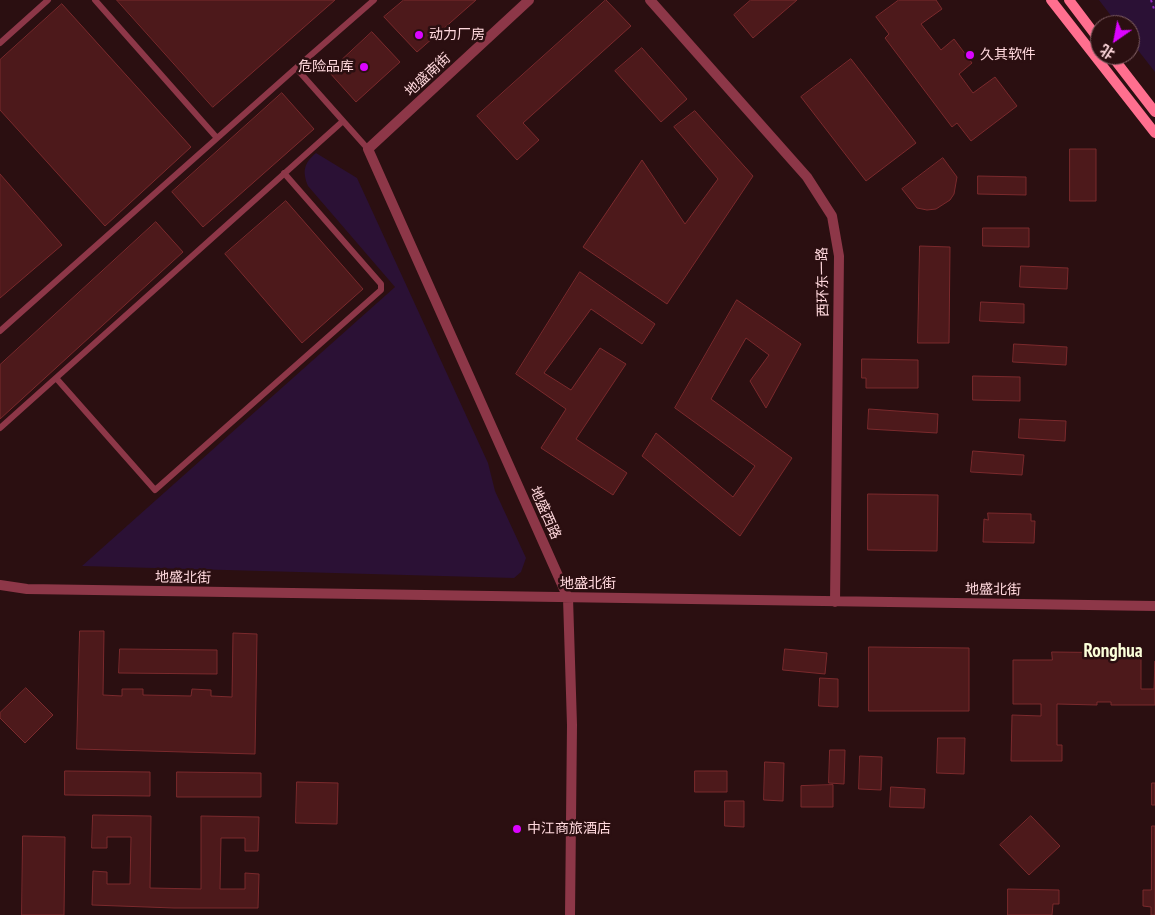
<!DOCTYPE html>
<meta charset="utf-8">
<style>
body{margin:0}
#map{position:relative;width:1155px;height:915px;overflow:hidden;background:#2b0f11;font-family:"PT Sans Narrow","Noto Sans SC",sans-serif}
canvas{display:block}
.north{position:absolute;left:1090px;top:15px;width:50px;height:50px;box-sizing:border-box;background:#2b0f11;border:1px solid #805f63;border-radius:50%;rotate:213deg;font-size:14px;font-weight:700;line-height:20px;text-align:center;color:#ffd8dd}
.north::after{content:'';display:block;margin:auto;width:18px;height:22px;background:#db04ff;clip-path:polygon(50% 0,100% 100%,50% 72%,0 100%)}
</style>
<div id="map">
<canvas width="1155" height="915"></canvas>
<div class="north">北</div>
</div>
<script>
const ctx = document.querySelector('canvas').getContext('2d');
ctx.lineJoin = 'round';
function fillPath(path, color) {
  ctx.fillStyle = color;
  ctx.fill(path, 'evenodd');
}
function strokePath(path, color, width, dash) {
  ctx.strokeStyle = color;
  ctx.lineWidth = width;
  ctx.lineCap = dash ? 'butt' : 'round';
  ctx.setLineDash(dash || []);
  ctx.stroke(path);
}
function drawText(font, color, halo, rows, align = 'center') {
  ctx.font = font + ' "PT Sans Narrow","Noto Sans SC",sans-serif';
  ctx.lineWidth = 5;
  ctx.setLineDash([]);
  ctx.textBaseline = 'middle';
  ctx.strokeStyle = halo;
  ctx.fillStyle = color;
  for (const [text, x, y, turn = 0] of rows) {
    ctx.save();
    ctx.translate(x, y);
    ctx.rotate((+turn || 0) * Math.PI / 180);
    ctx.textAlign = isNaN(turn) ? turn : align;
    if (halo) ctx.strokeText(text, 0, 0);
    ctx.fillText(text, 0, 0);
    ctx.restore();
  }
}
fillPath(new Path2D(`
 M 1099,0 L 1155,0 L 1155,72 L 1130,40 L 1130,25 L 1118,25 Z
 M 316,153 L 357,178 L 488,463 L 495,491 L 526,558 L 521,572 L 514,578 L 82,566 L 395,287 L 308,186 C 302,171 304,163 316,153 Z`), '#2b1135');
const building = new Path2D(`
 M 117,0 L 335,0 L 213,107 Z
 M 404,0 L 476,0 L 417,52 L 384,17 Z
 M 606,0 L 631,26 L 523,123 L 539,140 L 517,160 L 477,116 Z
 M 751,0 L 797,0 L 753,38 L 734,15 Z
 M 899,0 L 936,0 L 942,9 L 921,24 L 941,50 L 954,39 L 972,63 L 959,74 L 973,93 L 995,77 L 1017,106 L 971,141 L 957,123 L 952,127 L 885,38 L 889,34 L 876,17 Z
 M 62,4 L 191,147 L 105,226 L 0,110 L 0,60 Z
 M 372,32 L 400,62 L 356,102 L 329,72 Z
 M 642,48 L 687,99 L 661,122 L 615,71 Z
 M 851,59 L 916,143 L 866,181 L 801,97 Z
 M 282,93 L 314,129 L 203,227 L 172,192 Z
 M 695,111 L 753,176 L 667,304 L 583,247 L 642,160 L 685,224 L 718,179 L 674,127 Z
 M 1070,149 L 1096,149 L 1096,201 L 1070,201 Z
 M 943,158 L 957,177 L 954,194 L 950,200 L 936,209 L 927,210 L 917,208 L 902,189 Z
 M 0,174 L 62,245 L 0,298 Z
 M 978,176 L 1026,177 L 1026,195 L 978,194 Z
 M 286,201 L 363,289 L 302,343 L 225,254 Z
 M 156,222 L 183,252 L 0,419 L 0,365 Z
 M 983,228 L 1029,228 L 1029,247 L 983,246 Z
 M 920,246 L 950,247 L 949,343 L 918,343 Z
 M 1021,266 L 1068,268 L 1067,289 L 1020,287 Z
 M 580,272 L 655,324 L 642,344 L 591,309 L 544,373 L 571,390 L 600,348 L 626,364 L 576,439 L 627,473 L 613,495 L 541,448 L 566,409 L 516,374 Z
 M 737,300 L 801,344 L 766,408 L 750,381 L 769,355 L 746,338 L 711,399 L 792,458 L 740,536 L 642,456 L 656,433 L 733,497 L 755,466 L 675,408 Z
 M 981,302 L 1024,304 L 1024,323 L 980,321 Z
 M 1014,344 L 1067,347 L 1066,365 L 1013,362 Z
 M 862,359 L 918,360 L 918,388 L 866,388 L 866,378 L 862,378 Z
 M 973,376 L 1020,377 L 1020,401 L 973,400 Z
 M 869,409 L 938,414 L 937,433 L 868,429 Z
 M 1020,419 L 1066,421 L 1065,441 L 1019,438 Z
 M 973,451 L 1024,455 L 1022,475 L 971,472 Z
 M 868,494 L 938,495 L 937,551 L 868,550 Z
 M 988,513 L 1031,514 L 1031,521 L 1035,521 L 1034,543 L 983,542 L 984,519 L 988,520 Z
 M 80,631 L 104,631 L 103,695 L 122,696 L 122,689 L 143,689 L 143,695 L 191,696 L 192,689 L 211,690 L 211,696 L 232,697 L 233,633 L 257,634 L 255,754 L 77,749 Z
 M 869,647 L 969,648 L 969,711 L 869,711 Z
 M 120,649 L 217,650 L 217,674 L 119,673 Z
 M 785,649 L 827,653 L 825,674 L 783,670 Z
 M 1052,652 L 1141,653 L 1141,689 L 1154,689 L 1155,661 L 1155,705 L 1111,705 L 1111,702 L 1097,702 L 1097,705 L 1057,704 L 1057,745 L 1062,745 L 1062,761 L 1011,761 L 1012,715 L 1041,716 L 1041,704 L 1013,704 L 1013,660 L 1052,660 Z
 M 820,678 L 838,679 L 838,707 L 819,706 Z
 M 26,688 L 53,715 L 25,743 L 0,718 L 0,713 Z
 M 938,738 L 965,738 L 964,774 L 937,773 Z
 M 830,750 L 845,750 L 844,784 L 829,783 Z
 M 860,756 L 882,757 L 881,790 L 859,789 Z
 M 765,762 L 784,763 L 783,801 L 764,800 Z
 M 65,771 L 150,772 L 150,796 L 65,795 Z
 M 695,771 L 727,771 L 727,792 L 695,792 Z
 M 177,772 L 261,773 L 261,797 L 177,797 Z
 M 297,782 L 338,783 L 337,824 L 296,823 Z
 M 1152,783 L 1155,783 L 1155,805 L 1152,805 Z
 M 833,785 L 833,807 L 801,807 L 801,786 Z
 M 891,787 L 925,789 L 924,808 L 890,807 Z
 M 725,801 L 744,801 L 744,827 L 725,826 Z
 M 93,815 L 151,816 L 150,888 L 201,889 L 201,816 L 259,817 L 258,851 L 245,851 L 245,838 L 221,838 L 220,889 L 245,889 L 245,873 L 259,874 L 258,908 L 174,908 L 92,905 L 93,871 L 107,872 L 107,884 L 130,884 L 131,837 L 107,837 L 107,848 L 92,848 Z
 M 1031,816 L 1060,846 L 1029,875 L 1000,845 Z
 M 1152,826 L 1155,826 L 1155,915 L 1151,915 L 1151,907 L 1143,906 L 1143,890 L 1151,890 Z
 M 23,836 L 65,837 L 64,915 L 22,915 Z
 M 1008,889 L 1059,890 L 1059,904 L 1053,904 L 1052,915 L 1008,915 Z`);
fillPath(building, '#4d191b');
strokePath(building, '#7b2a2d', 1);
strokePath(new Path2D(`
 M 1151,0 L 1155,12`), '#9528c4', 2, [2.5, 4]);
strokePath(new Path2D(`
 M 95,0 L 217,138
 M 0,43 L 48,0
 M 368,149 L 296,68 L 374,0
 M 0,331 L 296,68
 M 56,378 L 155,490 L 381,290 L 381,284 L 284,173
 M 0,428 L 343,121`), '#8d3748', 6);
strokePath(new Path2D(`
 M 529,0 L 368,149 L 568,598 L 572,725 L 570,915
 M 650,0 L 807,177 L 832,216 L 839,256 L 835,602
 M 0,585 L 27,589 L 1155,606`), '#8d3748', 10);
strokePath(new Path2D(`
 M 1051,0 L 1155,133
 M 1069,0 L 1100,41
 M 1111,55 L 1155,112`), '#ff6f8f', 10);
for (const [x, y, r, color] of [
 [419,35,5,"#db04ff"],
 [970,55,5,"#db04ff"],
 [364,67,5,"#db04ff"],
 [517,829,5,"#db04ff"]
]) {
  const dot = new Path2D();
  dot.arc(x, y, r, 0, 2 * Math.PI);
  ctx.fillStyle = color;
  ctx.fill(dot);
  strokePath(dot, '#2b0f11', 2);
}
drawText('14px', '#ffd8dd', '#2b0f11', [
 ["动力厂房",429,35],
 ["久其软件",980,55],
 ["危险品库",354,67,"right"],
 ["中江商旅酒店",527,829]
], 'left');
drawText('14px', '#ffd8dd', '#2b0f11', [
 ["地盛南街",428,75,-43],
 ["西环东一路",823,282,-91],
 ["地盛西路",545,513,66],
 ["地盛北街",183,578,1],
 ["地盛北街",588,584],
 ["地盛北街",993,590,1]
]);
drawText('bold 19px', '#fbffda', '#2b0f11', [
 ["Ronghua",1113,652]
]);
</script>
